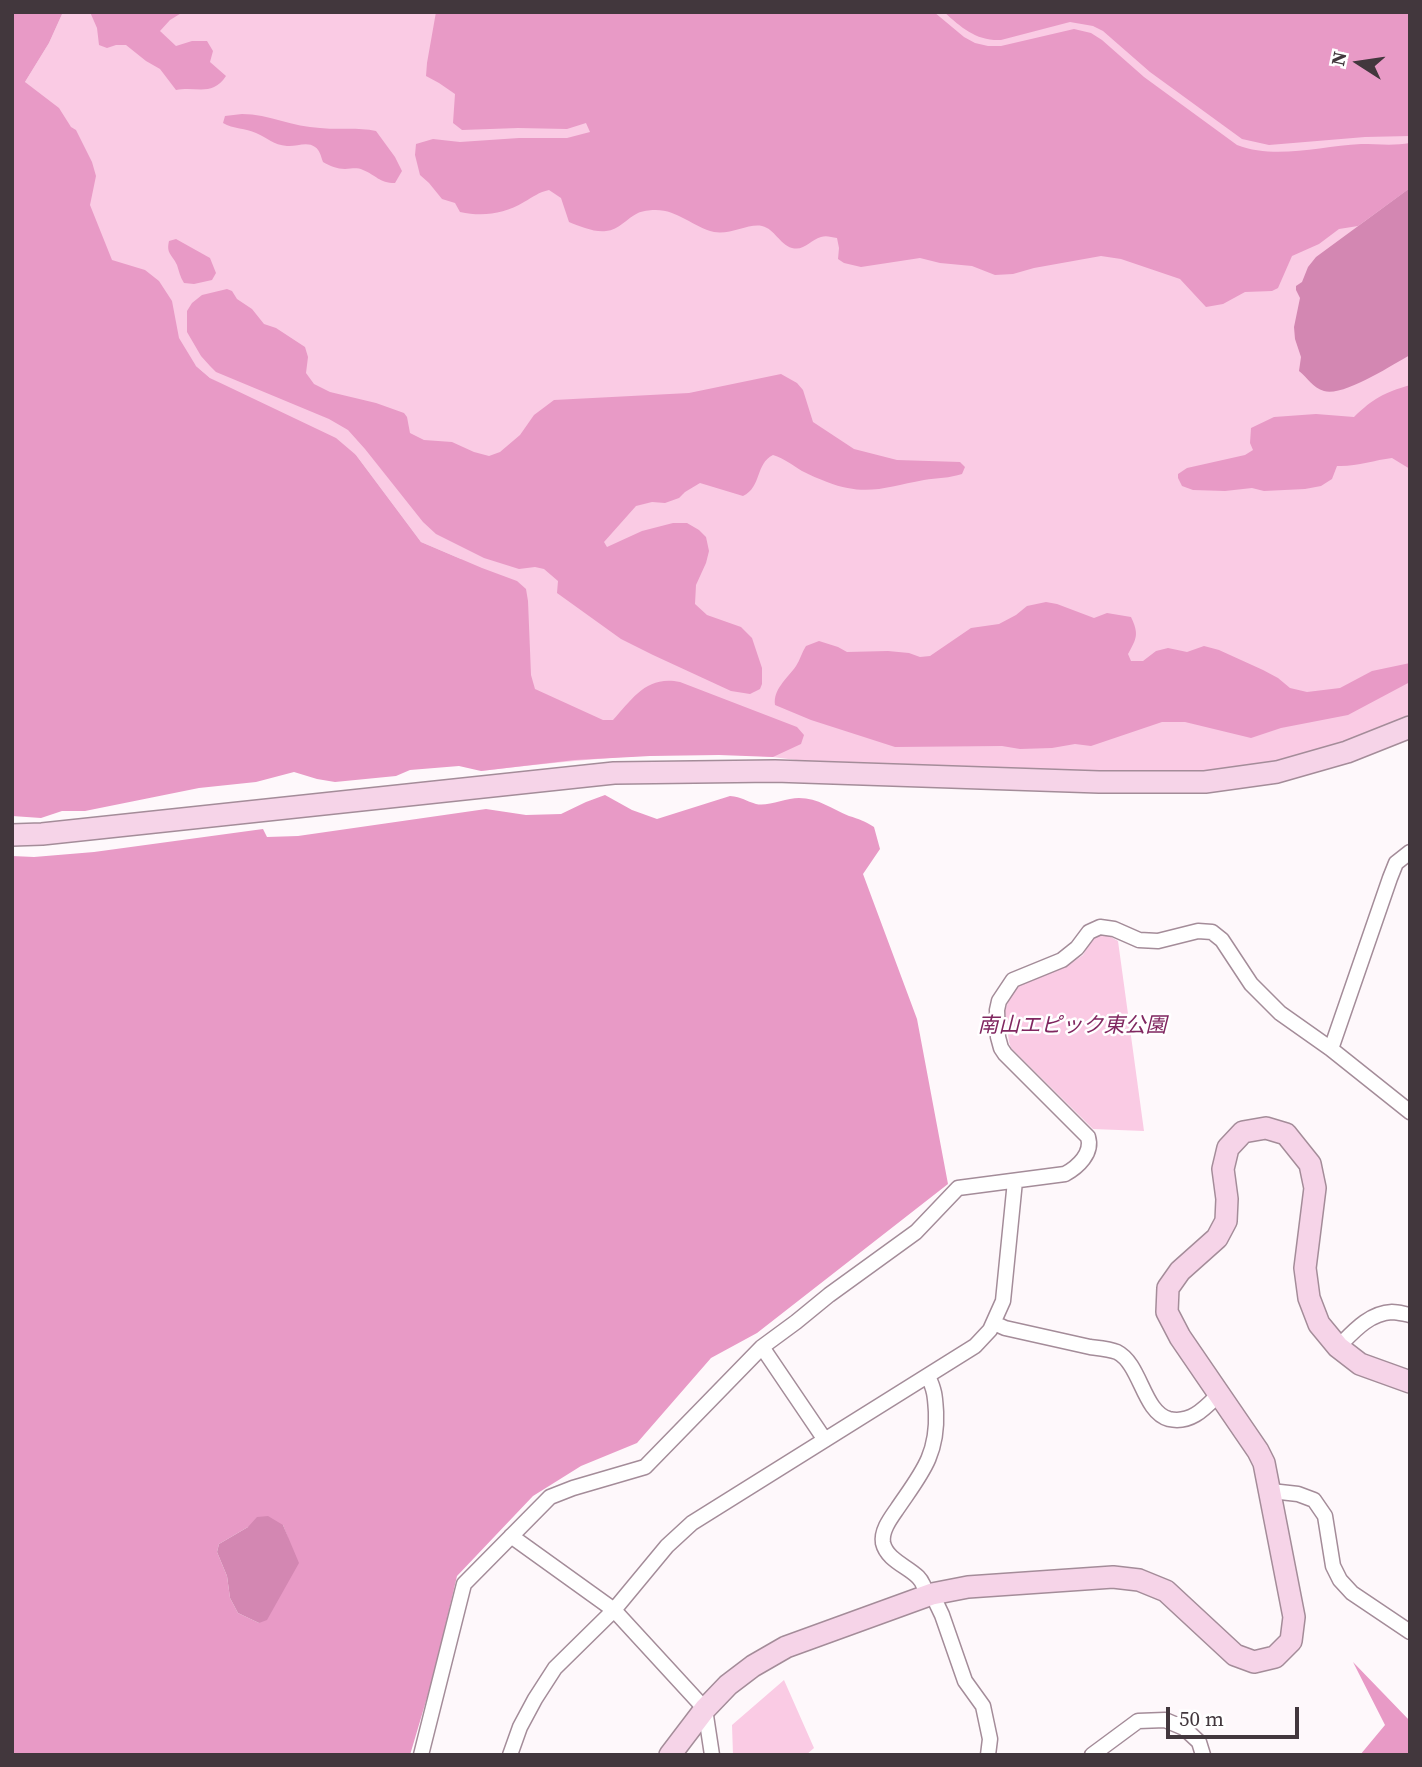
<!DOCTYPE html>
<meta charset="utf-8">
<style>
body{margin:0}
#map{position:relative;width:1422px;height:1767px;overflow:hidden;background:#fef8fb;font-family:"Source Serif 4",serif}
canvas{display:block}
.frame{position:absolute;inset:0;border:14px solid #42373d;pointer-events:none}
.north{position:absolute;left:1324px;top:28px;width:70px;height:70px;-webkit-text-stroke:5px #fff;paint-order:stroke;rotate:282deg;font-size:19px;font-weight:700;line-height:28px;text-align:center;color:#42373d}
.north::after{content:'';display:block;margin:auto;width:24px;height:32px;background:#42373d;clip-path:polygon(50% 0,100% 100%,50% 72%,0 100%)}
.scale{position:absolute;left:1166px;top:1707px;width:133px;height:32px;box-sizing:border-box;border:4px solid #42373d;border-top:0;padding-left:9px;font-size:21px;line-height:24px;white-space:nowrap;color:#42373d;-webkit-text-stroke:5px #fff;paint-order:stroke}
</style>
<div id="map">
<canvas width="1422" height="1767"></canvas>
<div class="frame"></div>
<div class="north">N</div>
<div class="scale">50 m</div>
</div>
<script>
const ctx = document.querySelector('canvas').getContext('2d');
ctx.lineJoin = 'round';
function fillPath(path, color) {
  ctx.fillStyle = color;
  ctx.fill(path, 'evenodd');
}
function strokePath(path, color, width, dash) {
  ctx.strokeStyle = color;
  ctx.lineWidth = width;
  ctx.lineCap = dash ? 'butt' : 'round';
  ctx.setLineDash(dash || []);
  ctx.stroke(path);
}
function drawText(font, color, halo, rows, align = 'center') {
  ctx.font = font + ' "Source Serif 4","Noto Sans JP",serif';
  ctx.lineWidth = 5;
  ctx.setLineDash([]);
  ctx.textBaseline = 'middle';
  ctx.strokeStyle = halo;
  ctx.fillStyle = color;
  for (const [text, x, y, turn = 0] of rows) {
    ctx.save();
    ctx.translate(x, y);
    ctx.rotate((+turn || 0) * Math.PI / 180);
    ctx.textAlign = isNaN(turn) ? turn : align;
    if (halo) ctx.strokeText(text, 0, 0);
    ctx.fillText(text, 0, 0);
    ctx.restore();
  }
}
fillPath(new Path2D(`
 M 63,12 L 1410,12 L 1410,717 L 1336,748 L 1278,764 L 1216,775 L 826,764 C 808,762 791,759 773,757 C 675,749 578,760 481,771 L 461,559 L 421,542 L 356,455 L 210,378 L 196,366 L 128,330 L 25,82 L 49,43 Z
 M 1104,933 L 1118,941 L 1144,1131 L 1093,1129 L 1011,1048 L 1009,1042 L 1005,1011 L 1008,1002 L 1018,985 L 1067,966 L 1083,955 L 1093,936 Z
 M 784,1680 L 814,1748 L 806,1755 L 733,1755 L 732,1725 Z`), '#facbe4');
fillPath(new Path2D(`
 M 12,12 L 63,12 L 49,43 L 25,82 L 59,108 L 71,127 L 76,130 L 92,162 L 96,176 L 90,205 L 112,260 L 145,270 L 159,281 L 172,301 L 179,338 L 196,366 L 210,378 L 336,438 L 356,455 L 421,542 L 482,568 L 517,581 L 526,589 L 528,601 L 531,675 L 535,689 L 603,720 L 613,720 C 633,698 647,675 680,682 L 797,727 L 804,735 L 801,744 L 773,757 L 719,755 L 650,756 L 575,760 L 481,771 L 459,766 L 410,770 L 396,776 L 335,782 L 317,779 L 294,772 L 256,782 L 199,788 L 85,811 L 62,811 L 41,818 L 12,816 Z
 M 90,12 L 183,12 L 170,20 L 160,31 L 176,46 L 192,41 L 207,41 L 213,51 L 210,62 L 226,76 C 212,97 197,86 176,90 L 160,69 L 146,61 L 126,45 L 116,45 L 107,48 L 99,45 L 97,28 Z
 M 436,12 L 934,12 L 964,37 L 975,43 L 988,46 L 1001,46 L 1074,29 L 1091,33 L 1102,40 L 1144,77 L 1237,145 C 1276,160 1320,146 1361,144 C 1377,144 1394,146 1410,143 L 1410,188 L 1358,226 L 1339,229 L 1319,244 L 1292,256 L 1278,288 L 1272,291 L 1245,292 L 1223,304 L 1206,307 L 1180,279 L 1121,259 L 1101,256 L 1034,268 L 1013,274 L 995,275 L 972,266 L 940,263 L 920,258 L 861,267 L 844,263 L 838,259 L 839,248 L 837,238 C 831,237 826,235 821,237 C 810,240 805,251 792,248 C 779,244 775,229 762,226 C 749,223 731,235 714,232 C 693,227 677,209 654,210 C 650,210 642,211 638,213 C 627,218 619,230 606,231 C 596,233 579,226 569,222 L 561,198 L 549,190 C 539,192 533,197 524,202 C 504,214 483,217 460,212 L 455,203 L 442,199 L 429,183 L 420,175 L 415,155 L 416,144 L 433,139 L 460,142 L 519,138 L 567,138 L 590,132 L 586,123 L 567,129 L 518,128 L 462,130 L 453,123 L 455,94 L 439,83 L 426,76 L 427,63 Z
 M 944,12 L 1410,12 L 1410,136 L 1365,137 L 1269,145 L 1242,139 L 1150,72 L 1103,31 L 1093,26 L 1070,22 L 1001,40 C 976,41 962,28 944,12 Z
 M 242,114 C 269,114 293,127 320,128 C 339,130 358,127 376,131 L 395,157 L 402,171 L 395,183 C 379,183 376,175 363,170 C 356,167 352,169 345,169 C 337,169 330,166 323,162 C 321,157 320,150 315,147 C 307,141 296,147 287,146 C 273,145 268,138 256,133 C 246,128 233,129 223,123 L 225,116 Z
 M 176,239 L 210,258 L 216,273 L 212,280 L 194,284 L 184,283 C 180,277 179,271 177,265 C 172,254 166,254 169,241 Z
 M 227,289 L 232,291 L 237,299 L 252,309 L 264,324 L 276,328 L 305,347 L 308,357 L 306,373 L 314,384 L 330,392 L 376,403 L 404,413 L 407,417 L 410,433 L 424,440 L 452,442 L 474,452 L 489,456 L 500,452 L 520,435 L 534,415 L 554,400 L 689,393 L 781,374 L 797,383 L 803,390 L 813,422 L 854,449 L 897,460 L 960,462 L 965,467 L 962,474 C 950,478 937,478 924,480 C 886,487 866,497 827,482 C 819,479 810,475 802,471 C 792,465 785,459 773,455 C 755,464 762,487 743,496 L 700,483 L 685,492 L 679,498 L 665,503 L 652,502 L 636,506 L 604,542 L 607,547 L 642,531 L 673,523 L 687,523 L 699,530 L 706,537 L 709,551 L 706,563 L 696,585 L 695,604 L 707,615 L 741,627 L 752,638 L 762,668 L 762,684 L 760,689 L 750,694 L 731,691 L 653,655 L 621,639 L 557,593 L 558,581 L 544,569 L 535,567 L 519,569 L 484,558 L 436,534 L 423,522 L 365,449 L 348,430 L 329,419 L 228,377 L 216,372 L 210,366 L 201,356 L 187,332 L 187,311 L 192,303 L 202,295 Z
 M 1410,385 L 1410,469 L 1392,458 C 1374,460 1356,467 1337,466 L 1332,479 L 1321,486 L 1305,489 L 1264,491 L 1252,488 L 1225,491 L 1193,490 L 1182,486 L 1178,478 L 1178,474 L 1187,468 L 1245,455 L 1253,450 L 1250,443 L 1251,428 L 1274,417 L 1316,414 L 1354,417 C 1374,398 1383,393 1410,385 Z
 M 1046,602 L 1057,604 L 1094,618 L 1107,613 L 1131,617 C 1139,634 1137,638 1128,654 L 1131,661 L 1143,661 L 1156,651 L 1168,648 L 1187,652 L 1204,646 L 1219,650 L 1263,670 L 1278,678 L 1290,688 L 1307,692 L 1340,688 L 1372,671 L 1410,663 L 1410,682 L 1348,715 L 1281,728 L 1251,738 L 1185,722 L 1162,722 L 1091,746 L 1075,744 L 1052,748 L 1020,749 L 1002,746 L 895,747 L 811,720 L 775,705 C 773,689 787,679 796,666 C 800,660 802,652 806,646 L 819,641 L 838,647 L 847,652 L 888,651 L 909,653 L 920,657 L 930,656 L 971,628 L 999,624 L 1016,615 L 1027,606 Z
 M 605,795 L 632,810 L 657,819 L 730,796 C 742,797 746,801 756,804 C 767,807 786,798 799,798 C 818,798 832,809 849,816 C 859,819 865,821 874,827 L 880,849 L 863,874 L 917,1019 L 948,1184 L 757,1333 L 711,1358 L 637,1443 L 581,1466 L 533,1496 L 457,1576 L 434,1674 L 410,1755 L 12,1755 L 12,856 L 34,857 L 94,852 L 263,829 L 267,837 L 298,836 L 486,809 L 526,815 L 561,814 L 586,802 ZM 283,1525 L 288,1538 L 259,1623 L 238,1613 L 230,1598 L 227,1576 L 217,1552 L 219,1544 L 248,1527 Z
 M 1353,1662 L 1410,1721 L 1410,1755 L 1360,1755 L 1385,1725 Z`), '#e89ac6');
fillPath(new Path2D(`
 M 1410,188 L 1410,355 C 1392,365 1343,397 1324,391 C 1313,388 1307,377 1299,371 L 1301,357 L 1295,339 L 1294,327 L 1300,298 L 1296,290 L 1296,286 L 1302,282 L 1308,267 L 1316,257 Z
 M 268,1516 L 283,1525 L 299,1563 L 267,1620 L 259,1623 L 238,1613 L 230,1598 L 227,1576 L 217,1552 L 219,1544 L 248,1527 L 257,1517 Z`), '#d387b2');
const street = new Path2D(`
 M 1331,1049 L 1390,878 L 1396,863 L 1410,852
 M 994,1323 L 1005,1328 C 1033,1334 1062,1341 1090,1347 C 1098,1348 1110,1349 1117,1352 C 1141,1364 1143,1412 1169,1419 C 1191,1424 1205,1408 1219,1394
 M 762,1347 L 825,1440
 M 1338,1347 C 1353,1332 1369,1313 1392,1312 C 1398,1312 1404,1314 1410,1315
 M 1271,1491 L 1298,1494 L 1314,1500 L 1325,1516 L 1333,1566 L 1340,1580 L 1352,1593 L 1410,1632
 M 511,1536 L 614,1610 L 705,1709 L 712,1755
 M 932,1594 L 942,1615 L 965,1681 L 983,1706 L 990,1739 L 988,1755
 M 926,1596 C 925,1588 923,1582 918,1577 C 907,1566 887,1560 883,1543 C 881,1531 890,1519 897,1509 C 920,1475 938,1456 936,1412 C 935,1397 935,1391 928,1376
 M 421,1755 L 464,1584 L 550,1497 L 573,1488 L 645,1467 L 762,1347 L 796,1322 L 829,1295 L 916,1232 L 958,1188 L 1065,1174 C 1078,1167 1093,1153 1088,1137 L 1005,1054 L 1001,1048 L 998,1037 L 997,1010 L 999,1001 L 1013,980 L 1062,960 L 1077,948 L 1089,932 L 1100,927 L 1114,929 L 1139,940 L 1158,941 L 1198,931 L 1212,932 L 1222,940 L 1251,984 L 1280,1013 L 1331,1049 L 1410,1112
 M 510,1755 L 520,1727 L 535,1699 L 555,1668 L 614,1610 L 667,1546 L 692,1523 L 975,1346 L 990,1330 L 1003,1301 L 1015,1181
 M 1092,1755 L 1138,1721 L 1165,1720 L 1184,1728 L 1199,1742 L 1203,1755`);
const secondary = new Path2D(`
 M 12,835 L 42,834 L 614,773 L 775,771 L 1099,782 L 1205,782 L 1277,772 L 1347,752 L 1410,727
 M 670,1755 L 705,1709 L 728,1685 L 753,1666 L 786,1647 L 932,1594 L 968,1587 L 1113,1577 L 1139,1580 L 1166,1591 L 1235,1655 L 1254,1662 L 1275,1657 L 1291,1641 L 1294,1617 L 1264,1463 L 1258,1451 L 1180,1337 L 1167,1312 L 1168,1288 L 1180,1271 L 1217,1238 L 1226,1221 L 1227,1199 L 1223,1169 L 1228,1148 L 1243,1132 L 1266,1128 L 1286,1134 L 1310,1164 L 1315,1188 L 1305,1268 L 1309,1298 L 1319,1324 L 1338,1347 L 1360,1364 L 1410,1382`);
strokePath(street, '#a48c99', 17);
strokePath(secondary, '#a48c99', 24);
strokePath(street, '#fff', 14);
strokePath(secondary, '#f6d4e8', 21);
drawText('italic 21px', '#802760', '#fff', [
 ["南山エピック東公園",1072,1027]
]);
</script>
